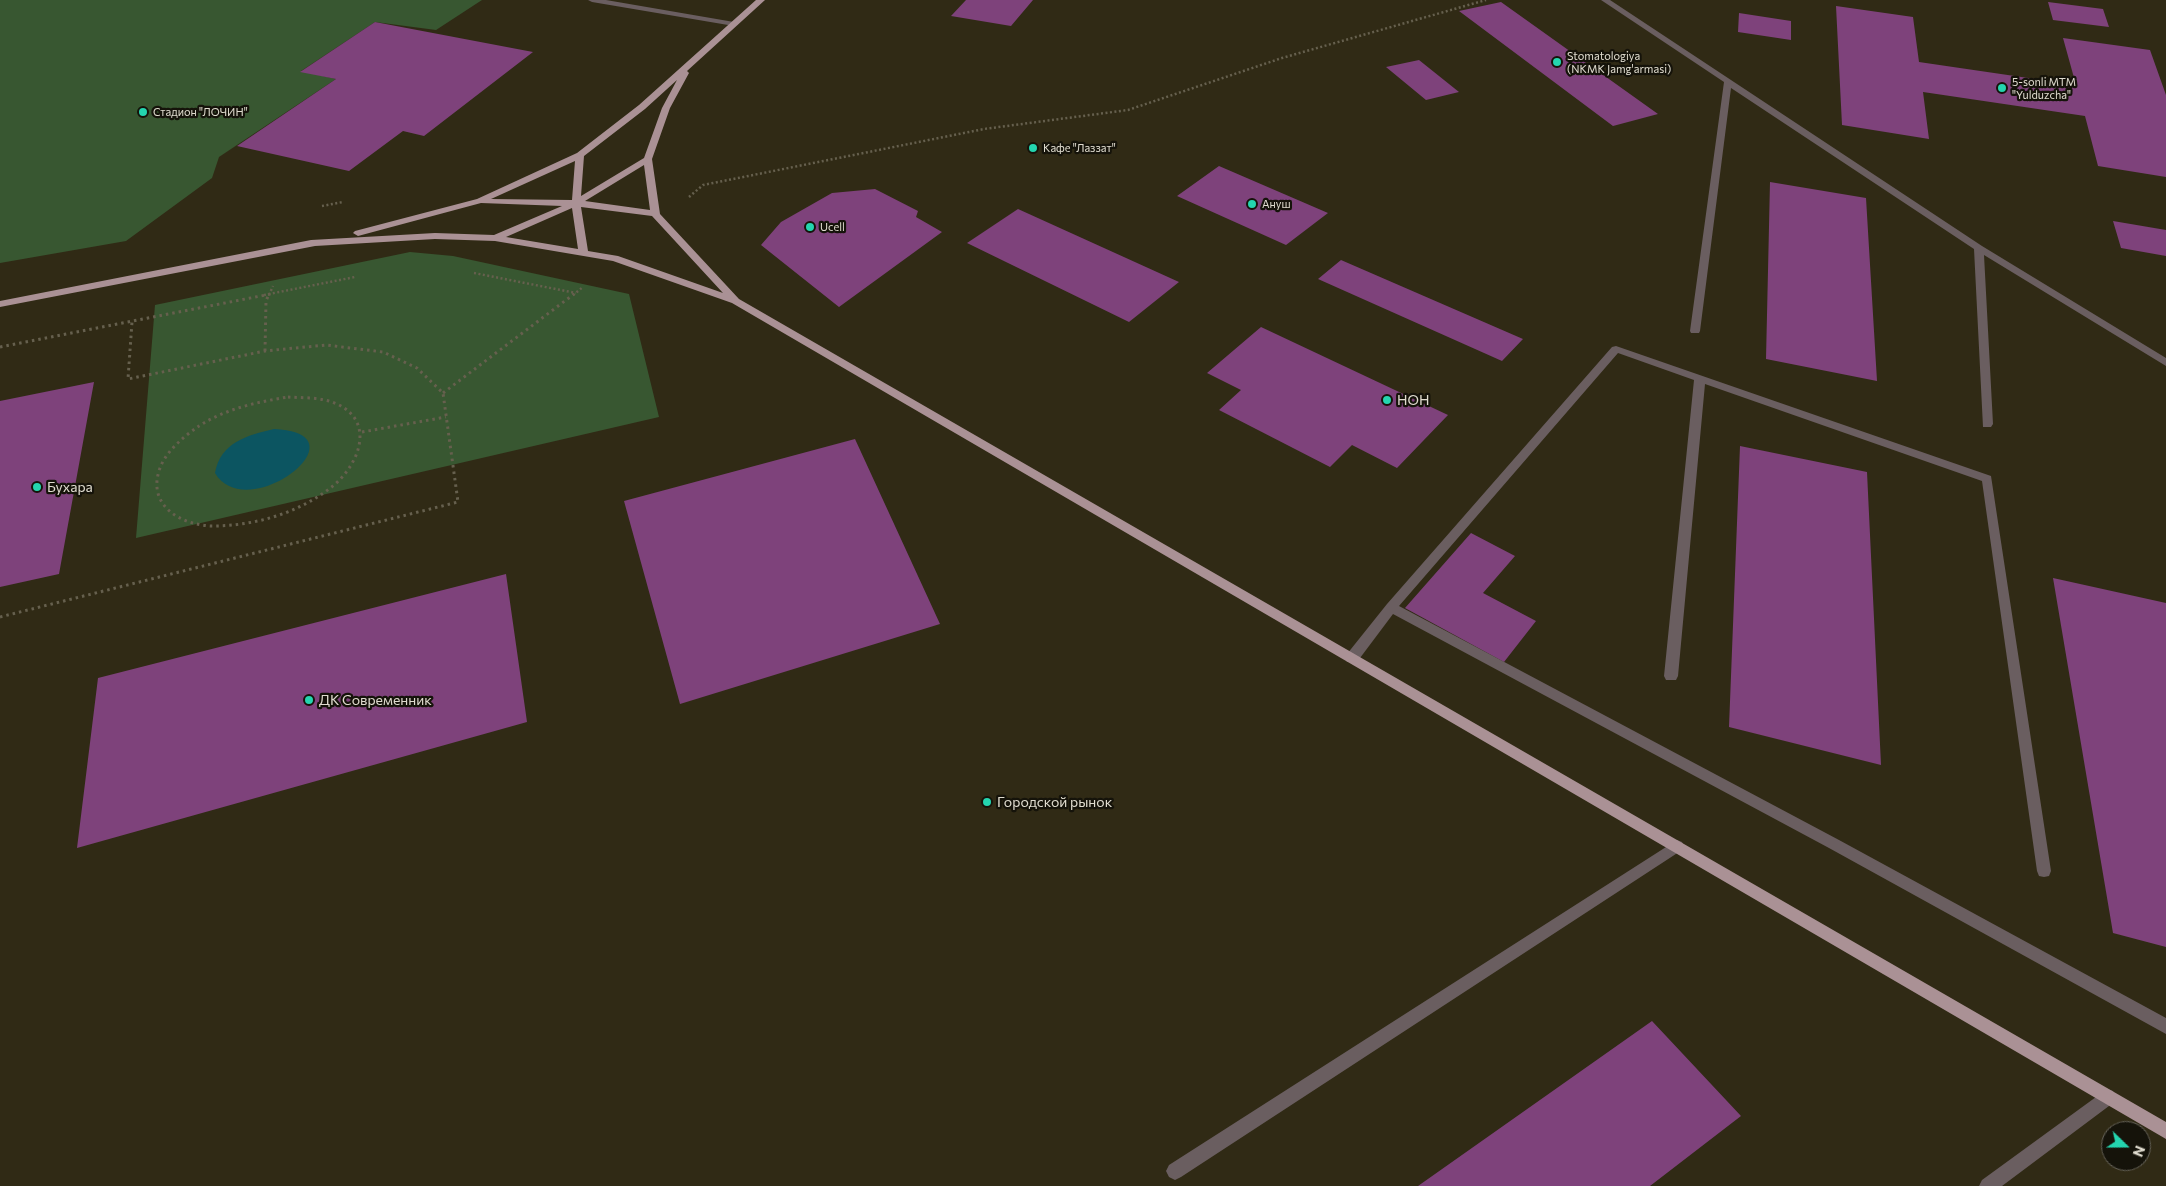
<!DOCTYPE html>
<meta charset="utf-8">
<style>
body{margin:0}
#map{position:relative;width:2166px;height:1186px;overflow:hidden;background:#302a15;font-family:Commissioner,sans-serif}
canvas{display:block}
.north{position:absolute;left:2101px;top:1121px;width:50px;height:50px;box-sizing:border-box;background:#15130a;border:1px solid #666359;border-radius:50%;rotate:112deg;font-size:14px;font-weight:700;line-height:20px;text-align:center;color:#e0dccf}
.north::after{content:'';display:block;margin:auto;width:18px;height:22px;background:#24d5af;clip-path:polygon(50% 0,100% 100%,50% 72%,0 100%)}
</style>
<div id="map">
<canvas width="2166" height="1186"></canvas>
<div class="north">N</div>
</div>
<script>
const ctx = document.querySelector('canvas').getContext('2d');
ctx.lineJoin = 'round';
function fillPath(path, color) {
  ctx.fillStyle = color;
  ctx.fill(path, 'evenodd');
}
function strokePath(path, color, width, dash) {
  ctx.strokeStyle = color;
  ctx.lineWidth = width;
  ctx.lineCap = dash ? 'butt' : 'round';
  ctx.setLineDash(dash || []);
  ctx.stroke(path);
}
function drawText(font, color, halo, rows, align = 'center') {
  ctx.font = font + ' Commissioner,sans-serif';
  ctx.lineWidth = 4.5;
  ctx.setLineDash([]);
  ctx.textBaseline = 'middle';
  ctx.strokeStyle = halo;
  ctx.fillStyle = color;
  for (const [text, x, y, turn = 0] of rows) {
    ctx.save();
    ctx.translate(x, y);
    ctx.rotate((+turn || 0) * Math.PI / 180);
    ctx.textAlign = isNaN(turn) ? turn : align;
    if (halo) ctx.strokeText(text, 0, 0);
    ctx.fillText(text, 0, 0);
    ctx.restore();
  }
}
fillPath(new Path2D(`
 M 0,0 L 482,0 L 436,30 L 375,22 L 301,71 L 336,79 L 219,157 L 212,178 L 126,241 L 0,263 Z
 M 410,252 L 453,256 L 629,294 L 659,417 L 136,538 L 155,305 Z`), '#385731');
fillPath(new Path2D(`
 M 274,429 C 369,433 247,527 215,473 C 220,443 247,435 274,429 Z`), '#0c5561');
fillPath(new Path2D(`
 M 966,0 L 1033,0 L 1011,26 L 951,16 Z
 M 1501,2 L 1658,114 L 1613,126 L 1459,11 Z
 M 2048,2 L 2103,9 L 2109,27 L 2053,20 Z
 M 1836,6 L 1913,17 L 1919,62 L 2076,85 L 2063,38 L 2150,50 L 2166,95 L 2166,177 L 2098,166 L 2085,116 L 1923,92 L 1929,139 L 1842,125 Z
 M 1739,13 L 1791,21 L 1791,40 L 1738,32 Z
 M 375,22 L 533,52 L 424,136 L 403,131 L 349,171 L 237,146 L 336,79 L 300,72 Z
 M 1419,60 L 1459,92 L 1426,100 L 1386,67 Z
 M 1219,166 L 1328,213 L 1286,245 L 1177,196 Z
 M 1770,182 L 1866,198 L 1877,381 L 1766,359 Z
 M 875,189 L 918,211 L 916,217 L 942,232 L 839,307 L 761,245 L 781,222 L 832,193 Z
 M 1018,209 L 1179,282 L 1129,322 L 967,243 Z
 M 2113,221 L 2166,230 L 2166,256 L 2121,248 Z
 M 1341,260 L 1523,339 L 1502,361 L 1318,279 Z
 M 1261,327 L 1448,415 L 1397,468 L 1352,445 L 1330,467 L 1219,410 L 1241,390 L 1207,373 Z
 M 94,382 L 59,574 L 0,587 L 0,401 Z
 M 855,439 L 940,624 L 680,704 L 624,501 Z
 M 1740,446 L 1867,472 L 1881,765 L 1729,727 Z
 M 1471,533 L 1515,556 L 1483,593 L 1536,621 L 1504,662 L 1405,608 Z
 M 506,574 L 527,722 L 77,848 L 98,678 Z
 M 2053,578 L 2166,603 L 2166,947 L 2113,933 Z
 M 1652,1021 L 1741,1116 L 1650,1186 L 1418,1186 Z`), '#7e427b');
strokePath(new Path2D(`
 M 689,197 L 703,185 L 984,129 L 1128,110 L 1282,58 L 1486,0
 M 322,206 L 343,202
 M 474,273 L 576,293
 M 264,295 L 355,277
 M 269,295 L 273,286
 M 573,295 L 583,287`), '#66604e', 2.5, [2, 2.5]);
strokePath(new Path2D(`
 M 0,347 L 271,294
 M 265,351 L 266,301 L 269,294
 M 443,393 L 574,294
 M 288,397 C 304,398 322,397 337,404 C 378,423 357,469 329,489 C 296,514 253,526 212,526 C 181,525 148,506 159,471 C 164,453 183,437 199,426 C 225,409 257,402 288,397 Z
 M 362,432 L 446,417
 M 0,617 L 458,502 L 443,393 L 417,368 L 383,352 L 326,345 L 265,351 L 128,379 L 132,322`), '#66604e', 3, [2.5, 4]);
fillPath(new Path2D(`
 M 588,0 L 606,0 L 734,22 L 738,24 L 734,26 L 592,2 Z
 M 1601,0 L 1610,0 L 1982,246 L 2166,358 L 2166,366 L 1984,255 L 1993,424 L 1991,427 L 1983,427 L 1974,249 L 1731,88 L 1700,331 L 1699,333 L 1691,333 L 1690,331 L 1724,82 Z
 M 1616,346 L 1991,476 L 2051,871 L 2049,876 L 2044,877 L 2039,876 L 2037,871 L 1982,481 L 1705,384 L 1678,676 L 1676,680 L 1666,680 L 1664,676 L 1694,380 L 1618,353 L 1399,606 L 1839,840 L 2166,1018 L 2166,1034 L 1829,848 L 1393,614 L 1357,662 L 1347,662 L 1345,658 L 1347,654 L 1387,604 L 1612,347 Z
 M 1677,840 L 1682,842 L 1684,846 L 1682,850 L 1181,1177 L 1175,1180 L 1169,1177 L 1166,1171 L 1169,1165 Z
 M 2107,1089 L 2113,1091 L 2115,1097 L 2113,1103 L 2002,1186 L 1979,1186 L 1982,1180 Z`), '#6a5e60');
fillPath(new Path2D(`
 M 756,0 L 765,0 L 687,71 L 689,73 L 670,108 L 652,159 L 660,214 L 739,299 L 2166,1122 L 2166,1139 L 732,303 L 613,261 L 495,241 L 435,239 L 315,246 L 0,307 L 0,301 L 311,240 L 435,233 L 494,235 L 562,206 L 481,203 L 358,236 L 353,233 L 355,231 L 477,199 L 577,153 L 639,105 ZM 677,80 L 662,108 L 644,158 L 581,196 L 584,156 L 645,109 ZM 575,161 L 572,200 L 491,199 ZM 644,165 L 650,210 L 585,201 ZM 581,207 L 652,216 L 723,293 L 618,256 L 588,251 ZM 572,208 L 578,249 L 506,237 Z`), '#aa9195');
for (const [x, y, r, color] of [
 [1557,62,5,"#24d5af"],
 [2002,88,5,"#24d5af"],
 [143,112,5,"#24d5af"],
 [1033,148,5,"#24d5af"],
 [1252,204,5,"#24d5af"],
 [810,227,5,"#24d5af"],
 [1387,400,5,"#24d5af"],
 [37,487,5,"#24d5af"],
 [309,700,5,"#24d5af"],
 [987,802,5,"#24d5af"]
]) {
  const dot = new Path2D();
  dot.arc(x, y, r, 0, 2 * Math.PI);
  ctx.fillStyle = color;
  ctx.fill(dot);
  strokePath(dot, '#15130a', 2);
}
drawText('11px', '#e0dccf', '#15130a', [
 ["Stomatologiya",1567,56],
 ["(NKMK Jamg'armasi)",1567,69],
 ["5-sonli MTM",2012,82],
 ["\"Yulduzcha\"",2012,95],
 ["Стадион \"ЛОЧИН\"",153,112],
 ["Кафе \"Лаззат\"",1043,148],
 ["Ануш",1262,204],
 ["Ucell",820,227]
], 'left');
drawText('14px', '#e0dccf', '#15130a', [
 ["НОН",1397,400],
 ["Бухара",47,487],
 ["ДК Современник",319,700],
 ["Городской рынок",997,802]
], 'left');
</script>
